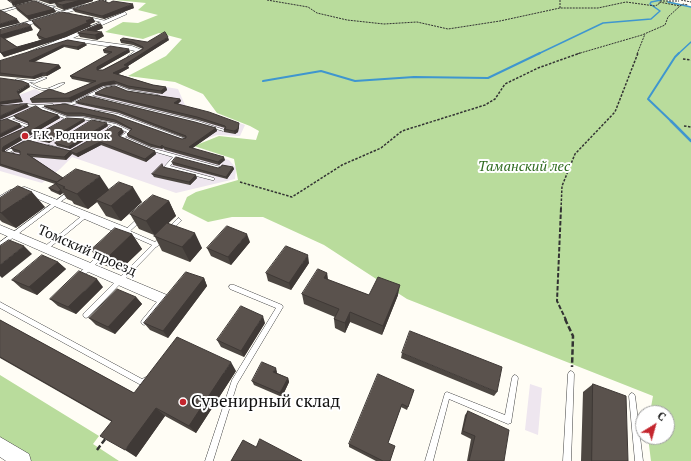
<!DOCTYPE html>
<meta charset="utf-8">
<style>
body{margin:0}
#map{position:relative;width:691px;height:461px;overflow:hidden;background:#fffdf5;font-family:"PT Serif",serif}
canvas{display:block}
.north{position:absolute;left:635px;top:405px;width:40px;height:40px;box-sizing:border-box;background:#fff;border:1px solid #a0a0a0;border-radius:50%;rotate:37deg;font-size:11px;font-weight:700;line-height:16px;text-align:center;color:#111}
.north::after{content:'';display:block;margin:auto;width:14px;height:18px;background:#c4262e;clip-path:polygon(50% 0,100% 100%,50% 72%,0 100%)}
</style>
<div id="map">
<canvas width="691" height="461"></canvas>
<div class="north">С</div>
</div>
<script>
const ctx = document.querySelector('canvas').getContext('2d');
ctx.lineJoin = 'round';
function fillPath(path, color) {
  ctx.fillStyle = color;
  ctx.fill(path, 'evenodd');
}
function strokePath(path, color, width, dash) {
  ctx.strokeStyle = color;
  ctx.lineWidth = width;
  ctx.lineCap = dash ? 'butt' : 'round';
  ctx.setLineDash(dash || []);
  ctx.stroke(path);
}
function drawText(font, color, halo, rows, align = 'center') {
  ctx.font = font + ' "PT Serif",serif';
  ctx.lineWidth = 4;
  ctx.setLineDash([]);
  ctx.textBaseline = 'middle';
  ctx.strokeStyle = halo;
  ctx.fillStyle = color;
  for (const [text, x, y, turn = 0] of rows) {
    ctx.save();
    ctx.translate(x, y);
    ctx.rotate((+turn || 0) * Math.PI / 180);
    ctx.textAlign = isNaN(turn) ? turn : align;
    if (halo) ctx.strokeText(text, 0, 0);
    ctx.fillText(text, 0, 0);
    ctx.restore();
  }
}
fillPath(new Path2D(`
 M 113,78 L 178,89 L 185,105 L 245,125 L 240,136 L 217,135 L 186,146 L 229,160 L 236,168 L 235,179 L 176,193 L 72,157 L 60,169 L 42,183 L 0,171 L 0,99 L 9,99 L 35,89 L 43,93 L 68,97 Z
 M 530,384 L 542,388 L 538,435 L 525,430 Z`), '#eee6ef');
fillPath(new Path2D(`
 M 115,0 L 665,0 L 691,7 L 691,461 L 651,461 L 648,437 L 667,437 L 667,413 L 650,413 L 653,396 L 407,299 L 324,245 L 263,217 L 232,217 L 208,222 L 182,209 L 187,197 L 196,192 L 238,180 L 234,159 L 194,146 L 219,136 L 256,140 L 259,131 L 250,126 L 217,113 L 203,94 L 175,82 L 128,76 L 166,56 L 182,39 L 159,33 L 143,39 L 105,32 L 123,22 L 138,23 L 158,15 L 138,10 L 146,3 Z
 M 0,375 L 99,436 L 93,444 L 119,461 L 30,461 L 0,440 Z`), '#b9dc9c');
strokePath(new Path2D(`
 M 668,2 L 691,7
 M 538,54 L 603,23 L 651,19 L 660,11 L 650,4 L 651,2 L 661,0
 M 678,54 L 691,42`), '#3f96cf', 1.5);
strokePath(new Path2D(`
 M 263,81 L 321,71 L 355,81 L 414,77 L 488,78 L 540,53
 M 672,122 L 648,99 L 675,57 L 679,53`), '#3f96cf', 2);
strokePath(new Path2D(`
 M 671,121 L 691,141`), '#3f96cf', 2.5);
const service = new Path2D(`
 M 37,1 L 50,6 L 62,4 L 52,7 L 68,13 L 66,14 L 37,3 L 30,5 L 29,4 Z
 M 22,5 L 23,6 L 0,13 L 0,11 Z
 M 89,17 L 106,21 L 106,22 L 105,23 L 88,19 Z
 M 44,77 L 47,78 L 35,83 L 29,82 C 34,85 40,89 45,89 C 52,88 59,82 65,83 C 56,89 46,93 36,88 C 32,87 29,84 25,82 C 22,81 18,81 15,80 L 17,79 L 34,81 Z
 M 116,85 L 129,90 L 158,95 L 160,96 L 158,97 L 128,92 L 116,87 L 106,89 L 92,96 L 198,121 L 225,130 L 223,131 L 196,123 L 89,97 C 80,102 70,108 60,105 L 62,104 L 71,103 L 104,87 Z
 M 20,104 L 27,104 L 36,105 L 52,104 L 53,104 L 53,106 L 41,107 L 67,117 L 82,117 L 116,124 L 132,132 L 125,137 L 151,148 L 221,167 L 221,168 L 219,169 L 177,158 L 170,166 L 214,178 L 214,180 L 212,180 L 165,168 L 165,166 L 173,157 L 149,150 L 121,138 L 121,136 L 127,132 L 115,127 L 109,130 L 107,129 L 112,125 L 82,119 L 68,119 L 63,122 L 61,121 L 64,118 L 37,108 L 33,110 L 31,110 L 31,108 L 34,107 L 21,106 L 20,106 Z
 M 95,110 L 118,114 L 186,139 L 184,140 L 183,140 L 116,116 L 95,112 Z
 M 19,114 L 21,115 L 20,116 L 12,119 L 30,126 L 30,128 L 25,131 L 23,131 L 23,129 L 26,127 L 9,120 L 0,124 L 0,122 Z
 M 37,134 L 38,134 L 40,135 L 10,152 L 14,153 L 14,155 L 12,155 L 5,152 Z
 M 48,145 L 49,145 L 70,151 L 75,148 L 77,149 L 71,153 L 48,147 Z
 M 69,191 L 71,193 L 71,194 L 2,246 L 0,247 L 0,242 Z
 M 86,213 L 88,214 L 88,216 L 48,249 L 44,249 L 43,248 L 44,247 L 84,214 Z
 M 140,217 L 142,219 L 142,220 L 130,231 L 155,242 C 157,240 159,236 163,238 L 164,239 C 162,241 159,246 156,247 L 88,317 L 86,318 L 84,317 L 83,315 L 84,313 L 152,245 L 127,234 L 125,235 L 123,234 L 122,233 L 138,218 Z
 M 179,218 L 181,220 L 181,221 L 171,231 L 167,231 L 167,229 L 177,219 Z
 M 102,253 L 104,254 L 105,255 L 81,279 L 77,279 L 76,277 L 77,275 L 100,254 Z
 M 230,285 L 234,285 L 282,305 L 283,307 L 237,384 L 213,461 L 205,461 L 232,380 L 276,308 L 230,289 L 229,287 Z
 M 163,296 L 165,297 L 166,299 L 165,301 L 146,324 L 144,325 L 142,324 L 141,322 L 142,320 L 161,297 Z
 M 0,302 L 142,379 L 146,377 L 148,378 L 149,380 C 148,383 146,385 143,386 L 141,385 L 0,308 Z
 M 571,371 L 573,372 L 574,374 L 571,461 L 563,461 L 568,374 L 569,372 Z
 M 515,375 L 517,376 L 518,378 L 511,423 L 508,424 L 449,399 L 433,461 L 425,461 L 445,393 L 447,392 L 505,415 L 512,378 L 513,376 Z
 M 632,393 L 634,394 L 635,396 L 643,461 L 635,461 L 629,396 L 630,394 Z`);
const minor = new Path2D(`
 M 84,5 L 88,6 L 0,34 L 0,30 Z
 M 125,12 L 127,14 L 73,38 L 132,46 L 142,50 L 142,52 L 132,58 L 127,57 L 135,51 L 131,50 L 67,40 L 34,53 L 29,52 Z
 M 25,187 L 130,229 L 131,232 L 130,235 L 122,235 L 24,193 L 16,195 L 0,204 L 0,196 L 10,190 Z
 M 0,225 L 167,295 L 169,299 L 167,303 L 163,304 L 159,303 L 0,233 Z`);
const tertiary = new Path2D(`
 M 0,437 L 29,454 L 31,461 L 6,461 L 0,457 Z`);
strokePath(service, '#444', 1);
strokePath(minor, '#444', 1);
strokePath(tertiary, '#444', 1);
strokePath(new Path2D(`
 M 267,0 L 308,7 L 317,13 L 347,20 L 384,24 L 417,22 L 448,29 L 500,21 L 560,8 L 598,8 L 626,2 L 655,6 L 659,4 L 659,2 L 680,6 L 683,4 L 688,5
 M 560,0 L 560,8
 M 681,0 L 691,2
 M 660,1 L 679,1
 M 102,2 L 107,0
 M 577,54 L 642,35 L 665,25 L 668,17 L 680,6
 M 637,54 L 645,34`), '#333', 1, [2, 1]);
strokePath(new Path2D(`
 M 683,59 L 691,60
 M 684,126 L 691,127
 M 240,182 L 292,197 L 342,165 L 381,148 L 402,131 L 485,105 L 495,99 L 505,84 L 538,68 L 580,53
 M 561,209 L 562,186 L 575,154 L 615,112 L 638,53`), '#333', 1.5, [2.5, 1.5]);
strokePath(new Path2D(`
 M 561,208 L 557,301 L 566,320`), '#333', 2, [4.5, 2]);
strokePath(new Path2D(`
 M 565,319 L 573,336 L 572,367
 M 97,450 L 106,438`), '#333', 2.5, [5.5, 2.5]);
fillPath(service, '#fff');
fillPath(minor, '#fff');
fillPath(tertiary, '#fff');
fillPath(new Path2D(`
 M 38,0 L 93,0 L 93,1 L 64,10 L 57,7 L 55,3 L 50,4 Z
 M 109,3 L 134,8 L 104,19 L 75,12 L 73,9 Z
 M 15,6 L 54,9 L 56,12 L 29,20 L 17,10 Z
 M 93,18 L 95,22 L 90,24 L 91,26 L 66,37 L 4,57 L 0,52 L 0,30 L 33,30 L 5,39 L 17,47 L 42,40 L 39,39 L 37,35 L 40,30 L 34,25 L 32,21 Z
 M 101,24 L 103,28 L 96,31 L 104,36 L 97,40 L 80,37 L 78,33 Z
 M 68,40 L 87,45 L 78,50 L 64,47 L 34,62 L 59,65 L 61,68 L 47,76 L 43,76 L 34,79 L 0,76 L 0,61 Z
 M 120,40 L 147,42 L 169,40 L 128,66 L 129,68 L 118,74 L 153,85 L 166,87 L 167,90 L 162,94 L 129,89 L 116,84 L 103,86 L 71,102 L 32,103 L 30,99 L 65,94 L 91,83 L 72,79 L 70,76 L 109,54 L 104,53 L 103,50 L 130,52 L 98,70 L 103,70 L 143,49 L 133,45 L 121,43 Z
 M 127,91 L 180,99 L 181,101 L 178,104 L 239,126 L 238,132 L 235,134 L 224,132 L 224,129 L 225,128 L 198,120 L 96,95 L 95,93 Z
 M 76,102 L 216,128 L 217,131 L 192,148 L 225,160 L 219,165 L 165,150 L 163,148 L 162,149 L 151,147 L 128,137 L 127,134 L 131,130 L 116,123 L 82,116 L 67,116 L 46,108 L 44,106 L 65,104 L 182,139 L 185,138 L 119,113 L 78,104 Z
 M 42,110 L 58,115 L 60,118 L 5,150 L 5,152 L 20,155 L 20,153 L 14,152 L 11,148 L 70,151 L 124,132 L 120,136 L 120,137 L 155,151 L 156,154 L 146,162 L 101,145 L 78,157 L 72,154 L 66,160 L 32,157 L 63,178 L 109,190 L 142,202 L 121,221 L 106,216 L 97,202 L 88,209 L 74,204 L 72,201 L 67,199 L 63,193 L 60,195 L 51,191 L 49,188 L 55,184 L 0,166 L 0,139 L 29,126 L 29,124 L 16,119 L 14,116 Z
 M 84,119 L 85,121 L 49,143 L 35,140 L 33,137 Z
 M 108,126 L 70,149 L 57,146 L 55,143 Z
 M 172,162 L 218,168 L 233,167 L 234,169 L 227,179 L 173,165 Z
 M 163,167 L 197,178 L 190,185 L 154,177 L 152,174 Z
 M 0,198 L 45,207 L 16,228 L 2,222 L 0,220 Z
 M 169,201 L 176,216 L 168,223 L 202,248 L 190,262 L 162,251 L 154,235 L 139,229 L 130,214 Z
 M 132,234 L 142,249 L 119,271 L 102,264 L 91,250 Z
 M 250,242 L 231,265 L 211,256 L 207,248 Z
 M 58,262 L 66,269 L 37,295 L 21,288 L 12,280 Z
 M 309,263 L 291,290 L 268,281 L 266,273 Z
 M 327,273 L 328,280 L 369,295 L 398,295 L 382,335 L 350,322 L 345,333 L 335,328 L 334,319 L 335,317 L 304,304 L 302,294 Z
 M 204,278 L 207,286 L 168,338 L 150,330 L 144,323 Z
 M 103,287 L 76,314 L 58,306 L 50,299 Z
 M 136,297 L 142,304 L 115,334 L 96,325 L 89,318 Z
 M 0,320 L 134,393 L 236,371 L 196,433 L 165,416 L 136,457 L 112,422 L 0,358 Z
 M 265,323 L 244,357 L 221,347 L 217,340 Z
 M 402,353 L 497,392 L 494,396 L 401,358 Z
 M 277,372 L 277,373 L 288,378 L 289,382 L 282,397 L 254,385 L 252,381 Z
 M 593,384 L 628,461 L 581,461 L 583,392 Z
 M 414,390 L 407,410 L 401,407 L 388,443 L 390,461 L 376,461 L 349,447 L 349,444 Z
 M 468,411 L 504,461 L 467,461 L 471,439 L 461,434 L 465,415 Z`), '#4d4742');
fillPath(new Path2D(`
 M 19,0 L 35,0 L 13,6 L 11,2 Z
 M 51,0 L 70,0 L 50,4 L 48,1 Z
 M 81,0 L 93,0 L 93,1 L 64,10 L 62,5 Z
 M 133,4 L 134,8 L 104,19 L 102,16 Z
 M 54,9 L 56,12 L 29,20 L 27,16 Z
 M 93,18 L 95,22 L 90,24 L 91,26 L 66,37 L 4,57 L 1,53 L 64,33 L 86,21 Z
 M 17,19 L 20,23 L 0,28 L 0,24 Z
 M 101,24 L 103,28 L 89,34 L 87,30 Z
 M 31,26 L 33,30 L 2,39 L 0,35 Z
 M 102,32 L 104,36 L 97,40 L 95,35 Z
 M 168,37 L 169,40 L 128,66 L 129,68 L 115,76 L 113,73 L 124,65 Z
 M 85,43 L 87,45 L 78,50 L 77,47 Z
 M 63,45 L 64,47 L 30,64 L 29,61 Z
 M 129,49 L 130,52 L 98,70 L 97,70 L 97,67 Z
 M 59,65 L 61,68 L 47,76 L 46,73 Z
 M 42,73 L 43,76 L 34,79 L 32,77 Z
 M 114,81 L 116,84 L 103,86 L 71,102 L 69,98 L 102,83 Z
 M 29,84 L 30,87 L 19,94 L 23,102 L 0,105 L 0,102 Z
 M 166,87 L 167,90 L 162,94 L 161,91 Z
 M 180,99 L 181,101 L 175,106 L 174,103 Z
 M 27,104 L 29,107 L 0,120 L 0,116 Z
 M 58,115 L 60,118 L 5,150 L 5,154 L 2,151 L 3,147 Z
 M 84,119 L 85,121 L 49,143 L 47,141 Z
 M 107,123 L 108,126 L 70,149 L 68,147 Z
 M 239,123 L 239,126 L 238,132 L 235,134 L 234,131 Z
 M 20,124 L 22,127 L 0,138 L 0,134 Z
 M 216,128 L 217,131 L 190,150 L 189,147 Z
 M 122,129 L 124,132 L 120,136 L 120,139 L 118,133 Z
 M 100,142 L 101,145 L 78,157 L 76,154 Z
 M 162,145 L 163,148 L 162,149 L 160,147 Z
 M 70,151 L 72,154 L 66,160 L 64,157 Z
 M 155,151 L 156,154 L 146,162 L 145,159 Z
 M 224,157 L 225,160 L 219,165 L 218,162 Z
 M 233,167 L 234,169 L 227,179 L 226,177 Z
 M 196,175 L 197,178 L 190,185 L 189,182 Z
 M 100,176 L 110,191 L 96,200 L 97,202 L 88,209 L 77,194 Z
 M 133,187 L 142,202 L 121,221 L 111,206 Z
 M 61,190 L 63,193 L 60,195 L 58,192 Z
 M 32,192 L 45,207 L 16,228 L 1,213 Z
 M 169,201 L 176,216 L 155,236 L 146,221 Z
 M 195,233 L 202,248 L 190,262 L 182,247 Z
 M 132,234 L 142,249 L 119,271 L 108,257 Z
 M 247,234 L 250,242 L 231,265 L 228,257 Z
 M 24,246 L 32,254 L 2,278 L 0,276 L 0,265 Z
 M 308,255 L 309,263 L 291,290 L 289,283 Z
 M 58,262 L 66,269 L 37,295 L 29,287 Z
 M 327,273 L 328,283 L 324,278 Z
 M 204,278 L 207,286 L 168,338 L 163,331 Z
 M 97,279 L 103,287 L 76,314 L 68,307 Z
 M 400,285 L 398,295 L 382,335 L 383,326 Z
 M 136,297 L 142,304 L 115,334 L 108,327 Z
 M 350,312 L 350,322 L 345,333 L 345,323 Z
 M 263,316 L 265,323 L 244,357 L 241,351 Z
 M 231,362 L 236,371 L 196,433 L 189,426 Z
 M 276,368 L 277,372 L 275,376 L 273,372 Z
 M 288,378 L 289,382 L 282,397 L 280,393 Z
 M 156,408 L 165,416 L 136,457 L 125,450 Z`), '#3f3936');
const building = new Path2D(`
 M 8,0 L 19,0 L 11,2 Z
 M 66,0 L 81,0 L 62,5 L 55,3 Z
 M 102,0 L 109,3 L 113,1 L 133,4 L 102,16 L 73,9 Z
 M 35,1 L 54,9 L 27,16 L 15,6 Z
 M 0,10 L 17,19 L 0,24 Z
 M 62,12 L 93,18 L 86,21 L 89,22 L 64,33 L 1,53 L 0,51 L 0,36 L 17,47 L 46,39 L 37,35 L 41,29 L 32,21 Z
 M 26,23 L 31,26 L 0,35 L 0,30 Z
 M 99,24 L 101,24 L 87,30 L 102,32 L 95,35 L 78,33 Z
 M 165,32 L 168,37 L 124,65 L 128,66 L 113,73 L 153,85 L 166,87 L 161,91 L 128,86 L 114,81 L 102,83 L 69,98 L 30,99 L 49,89 L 65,94 L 96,81 L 70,76 L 112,52 L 103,50 L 110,46 L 129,49 L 97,67 L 97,70 L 103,70 L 143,49 L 143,47 L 132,42 L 120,40 L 123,38 L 147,42 Z
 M 68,40 L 85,43 L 77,47 L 63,45 L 29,61 L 59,65 L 46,73 L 42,73 L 32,77 L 0,73 L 0,61 Z
 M 0,78 L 22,81 L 29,84 L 17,91 L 21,99 L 0,102 Z
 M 115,86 L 127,91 L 180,99 L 174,103 L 209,112 L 239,123 L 238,129 L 234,131 L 224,129 L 226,128 L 225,126 L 197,117 L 95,93 L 105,88 Z
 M 88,96 L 195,122 L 216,128 L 189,147 L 224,157 L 218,162 L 164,147 L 162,145 L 160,147 L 150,144 L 127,134 L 132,129 L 115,120 L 81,113 L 66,113 L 44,106 L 65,104 L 114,115 L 182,139 L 186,138 L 186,136 L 117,110 L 76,102 Z
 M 27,104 L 0,116 L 0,106 Z
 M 36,106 L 42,110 L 58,115 L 3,147 L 2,151 L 20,155 L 20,151 L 11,148 L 27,140 L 70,151 L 114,126 L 122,129 L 118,133 L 119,136 L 155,151 L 145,159 L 100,142 L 76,154 L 70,151 L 64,157 L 27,154 L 63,178 L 57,182 L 0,164 L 0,139 L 29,126 L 28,122 L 14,116 Z
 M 67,118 L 84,119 L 47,141 L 33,137 Z
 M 7,119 L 20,124 L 0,134 L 0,121 Z
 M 92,120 L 107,123 L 68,147 L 55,143 Z
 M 176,157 L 218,168 L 221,167 L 222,165 L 233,167 L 226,177 L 172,162 Z
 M 162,164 L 163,167 L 196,175 L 189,182 L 152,174 Z
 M 76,169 L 100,176 L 77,194 L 63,188 L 65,187 L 56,183 Z
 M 119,182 L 133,187 L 111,206 L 96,200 Z
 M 56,184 L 61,190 L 58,192 L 49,188 Z
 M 18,186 L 32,192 L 1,213 L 0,212 L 0,198 Z
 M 153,195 L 169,201 L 146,221 L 130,214 Z
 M 167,223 L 195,233 L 182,247 L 154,236 Z
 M 227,226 L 247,234 L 228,257 L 207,248 Z
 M 115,228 L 132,234 L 108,257 L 91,250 Z
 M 9,240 L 24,246 L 0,265 L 0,246 Z
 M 286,246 L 308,255 L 289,283 L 266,273 Z
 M 42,255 L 58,262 L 29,287 L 12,280 Z
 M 318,269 L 327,273 L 324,278 L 369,295 L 378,277 L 400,285 L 383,326 L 350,312 L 345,323 L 334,319 L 339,309 L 302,294 Z
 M 79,271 L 97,279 L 68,307 L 50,299 Z
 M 186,272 L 204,278 L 163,331 L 144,323 Z
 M 117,289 L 136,297 L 108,327 L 89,318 Z
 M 241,306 L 263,316 L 241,351 L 217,340 Z
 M 0,320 L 134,393 L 177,337 L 231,362 L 189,426 L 156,408 L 125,450 L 100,436 L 112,421 L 0,357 Z
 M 410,331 L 502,367 L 497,392 L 402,353 Z
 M 262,362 L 276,368 L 273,372 L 288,378 L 280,393 L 252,381 Z
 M 378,374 L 414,390 L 408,407 L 402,404 L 388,443 L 395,446 L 390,461 L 383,461 L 349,444 Z
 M 593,384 L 626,396 L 628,461 L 592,461 Z
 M 468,411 L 509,430 L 504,461 L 469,461 L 475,436 L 463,431 Z
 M 260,439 L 302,461 L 231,461 L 243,440 L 256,447 Z`);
fillPath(building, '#5a524d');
strokePath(building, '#3f3936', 1);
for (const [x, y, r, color] of [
 [25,136,4,"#c4262e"],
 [183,402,4,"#c4262e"]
]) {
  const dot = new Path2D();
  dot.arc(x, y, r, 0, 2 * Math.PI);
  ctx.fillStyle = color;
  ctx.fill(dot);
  strokePath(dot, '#fff', 1.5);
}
drawText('12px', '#111', '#fff', [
 ["Г.К. Родничок",33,136]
], 'left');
drawText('italic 14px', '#2f6b1f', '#fff', [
 ["Таманский лес",524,167]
]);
drawText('14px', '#111', '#fff', [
 ["Томский проезд",87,251,24]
]);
drawText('17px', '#111', '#fff', [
 ["Сувенирный склад",191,402]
], 'left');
</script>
